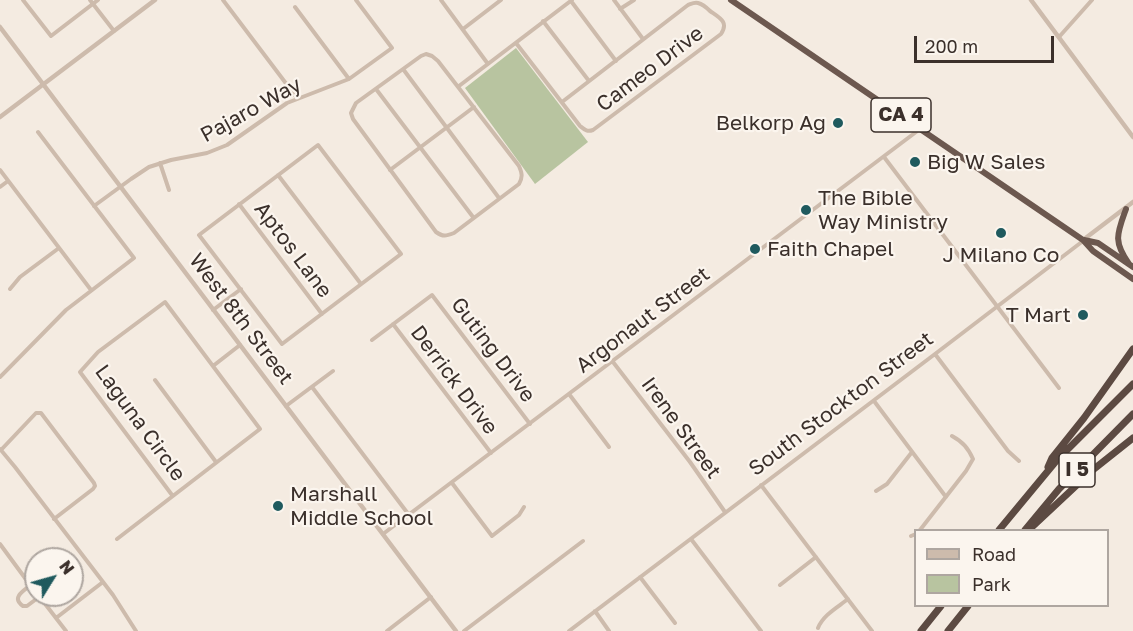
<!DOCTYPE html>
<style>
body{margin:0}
#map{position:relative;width:1133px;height:631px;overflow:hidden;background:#f4ebe1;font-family:"Golos Text",sans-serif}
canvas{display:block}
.legend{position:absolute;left:914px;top:529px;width:195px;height:78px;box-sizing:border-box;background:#fbf5ee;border:2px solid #aea6a0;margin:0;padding:8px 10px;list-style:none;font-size:18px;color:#3b302b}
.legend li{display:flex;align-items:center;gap:12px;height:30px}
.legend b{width:30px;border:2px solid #aea6a0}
.north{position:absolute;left:24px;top:547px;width:60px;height:60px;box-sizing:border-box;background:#fbf5ee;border:2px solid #aea6a0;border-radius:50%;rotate:53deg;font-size:16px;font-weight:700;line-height:24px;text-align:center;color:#3b302b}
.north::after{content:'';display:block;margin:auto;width:21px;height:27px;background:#1f5a5e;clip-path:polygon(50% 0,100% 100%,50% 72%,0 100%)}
.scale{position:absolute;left:914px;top:36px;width:140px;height:27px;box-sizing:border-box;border:3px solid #3b302b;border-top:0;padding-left:8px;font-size:18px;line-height:21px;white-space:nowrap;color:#3b302b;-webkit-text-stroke:4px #fbf5ee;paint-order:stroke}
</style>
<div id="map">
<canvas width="1133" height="631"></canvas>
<ul class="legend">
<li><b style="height:8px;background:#cdbbac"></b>Road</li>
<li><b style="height:16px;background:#b8c4a0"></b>Park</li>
</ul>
<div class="north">N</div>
<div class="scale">200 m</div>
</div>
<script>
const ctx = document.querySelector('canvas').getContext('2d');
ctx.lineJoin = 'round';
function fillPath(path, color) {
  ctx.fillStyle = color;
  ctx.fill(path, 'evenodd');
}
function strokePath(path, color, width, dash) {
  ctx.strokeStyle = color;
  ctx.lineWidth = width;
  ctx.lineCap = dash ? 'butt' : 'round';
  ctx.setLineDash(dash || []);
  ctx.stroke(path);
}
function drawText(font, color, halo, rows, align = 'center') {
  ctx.font = font + ' "Golos Text",sans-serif';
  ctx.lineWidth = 4.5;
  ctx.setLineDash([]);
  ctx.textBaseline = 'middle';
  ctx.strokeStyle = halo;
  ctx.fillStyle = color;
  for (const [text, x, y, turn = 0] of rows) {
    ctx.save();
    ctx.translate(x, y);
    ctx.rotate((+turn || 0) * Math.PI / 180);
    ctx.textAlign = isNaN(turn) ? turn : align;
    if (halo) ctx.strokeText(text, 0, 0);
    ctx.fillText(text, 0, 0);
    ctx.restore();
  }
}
fillPath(new Path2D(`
 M 516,48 L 588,142 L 535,184 L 465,88 Z`), '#b8c4a0');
strokePath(new Path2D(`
 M 23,0 L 51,36 L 98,0
 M 90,0 L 114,31
 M 223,0 L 297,98
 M 441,0 L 488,64
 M 614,0 L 643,39
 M 571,1 L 616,61
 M 295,7 L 349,79
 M 620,9 L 634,0
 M 543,21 L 589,81
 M 463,29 L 501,0
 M 1059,37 L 1092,0
 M 516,43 L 580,126 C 585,130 587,132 593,130 L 721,34 C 729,22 720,18 710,11 C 707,8 702,4 698,3 C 694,2 691,4 688,5 L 562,102
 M 426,54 L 432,56 L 438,61 L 519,166 C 522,173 523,177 519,184 L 454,233 C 446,236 443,237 436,232 L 353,119 L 351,113 L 356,103 L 421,56 Z
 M 403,69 L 499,198
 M 459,86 L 572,0
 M 376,89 L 473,217
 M 318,145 L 401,254 L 282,344 L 199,235 Z
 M 884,157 L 1059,388
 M 160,163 L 169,190
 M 0,170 L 91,290
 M 390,170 L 474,107
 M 278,175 L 361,284
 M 0,187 L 8,181
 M 239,204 L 322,314
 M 94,206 L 131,179 L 149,167 L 171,160 L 207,153 L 227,145 L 287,103 L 349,79 L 392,48 L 356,0
 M 10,289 L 20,277 L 59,248
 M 213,310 L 241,289
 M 393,324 L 491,453
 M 372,340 L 432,295 L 530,424
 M 935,354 L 1008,451 L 1019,461
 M 613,362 L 690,462 L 725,512
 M 213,366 L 240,345
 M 0,377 L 66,310 L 134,258 L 38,132
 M 155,380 L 216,462
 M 312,387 L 409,515
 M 569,394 L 609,447
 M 874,401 L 946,497
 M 286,406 L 333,371
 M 0,449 L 15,467 L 113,595 L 136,631
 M 1,450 L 36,413 L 41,413 L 94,483 L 95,486 L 93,489 L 54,519
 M 452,483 L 492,536 L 519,515 L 524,507
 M 761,485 L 872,631
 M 876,491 L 887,484 L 912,452
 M 920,530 L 966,471 L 973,459 C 968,448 963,442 952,436
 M 383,534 L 920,129
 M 911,536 L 916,534
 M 117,539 L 260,429 L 165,302 L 98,352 L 80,372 L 172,495
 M 691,539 L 761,631
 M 0,544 L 36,593
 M 640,577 L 675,623
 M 31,585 C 23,591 11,598 23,606 L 27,606 L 39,597
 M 780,585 L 816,557
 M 39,596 L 66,631
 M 595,611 L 609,631
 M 56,618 L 103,582
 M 818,628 C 823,615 838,607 848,599
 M 387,631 L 431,597
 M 464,631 L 583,541
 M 569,631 L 935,354 L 1083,241`), '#cdbbac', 4);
strokePath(new Path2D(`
 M 1031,0 L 1133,137
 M 0,27 L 456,631
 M 0,117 L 155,0
 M 1083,240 L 1133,202`), '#cdbbac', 4.5);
strokePath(new Path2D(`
 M 731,0 L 1083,240 L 1093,251 L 1133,279
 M 1126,209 C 1117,234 1113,241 1129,264
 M 1084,240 L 1098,243 L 1133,267`), '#6c584f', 6);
strokePath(new Path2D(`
 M 1048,467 L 1052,458 L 1084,418 L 1133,349
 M 1032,527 L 1094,469 L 1133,438
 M 999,530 L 1057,460 L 1133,384
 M 1025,530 L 1059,489 L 1133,414
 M 921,631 L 941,606
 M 948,631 L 968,606`), '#5c4a42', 7);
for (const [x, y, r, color] of [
 [838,123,6,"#1f5a5e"],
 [915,162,6,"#1f5a5e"],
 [806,210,6,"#1f5a5e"],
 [1001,233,6,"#1f5a5e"],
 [755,249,6,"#1f5a5e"],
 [1083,315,6,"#1f5a5e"],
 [278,506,6,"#1f5a5e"]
]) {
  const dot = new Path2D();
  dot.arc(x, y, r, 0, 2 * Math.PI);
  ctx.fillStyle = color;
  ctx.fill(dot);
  strokePath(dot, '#fbf5ee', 2);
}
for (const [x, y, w] of [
 [901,115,60],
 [1077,470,36]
]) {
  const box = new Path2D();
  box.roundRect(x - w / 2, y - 17, w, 34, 4.5);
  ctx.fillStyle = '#fbf5ee';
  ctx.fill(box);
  strokePath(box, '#3b302b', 1.5);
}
drawText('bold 20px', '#3b302b', null, [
 ["CA 4",901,115],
 ["I 5",1077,470]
]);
drawText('21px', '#3b302b', '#fbf5ee', [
 ["Cameo Drive",650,69,-37],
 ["Pajaro Way",251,110,-29],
 ["Aptos Lane",293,250,53],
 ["West 8th Street",241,319,53],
 ["Argonaut Street",643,320,-37],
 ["Guting Drive",493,350,53],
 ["Derrick Drive",454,380,53],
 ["South Stockton Street",841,404,-37],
 ["Laguna Circle",140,423,54],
 ["Irene Street",681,428,54]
]);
drawText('21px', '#3b302b', '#fbf5ee', [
 ["Belkorp Ag",826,123,"right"],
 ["Big W Sales",927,162],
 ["The Bible",818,198],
 ["Way Ministry",818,222],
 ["Faith Chapel",767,249],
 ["J Milano Co",1001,255,"center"],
 ["T Mart",1071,315,"right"],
 ["Marshall",290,494],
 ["Middle School",290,518]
], 'left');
</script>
